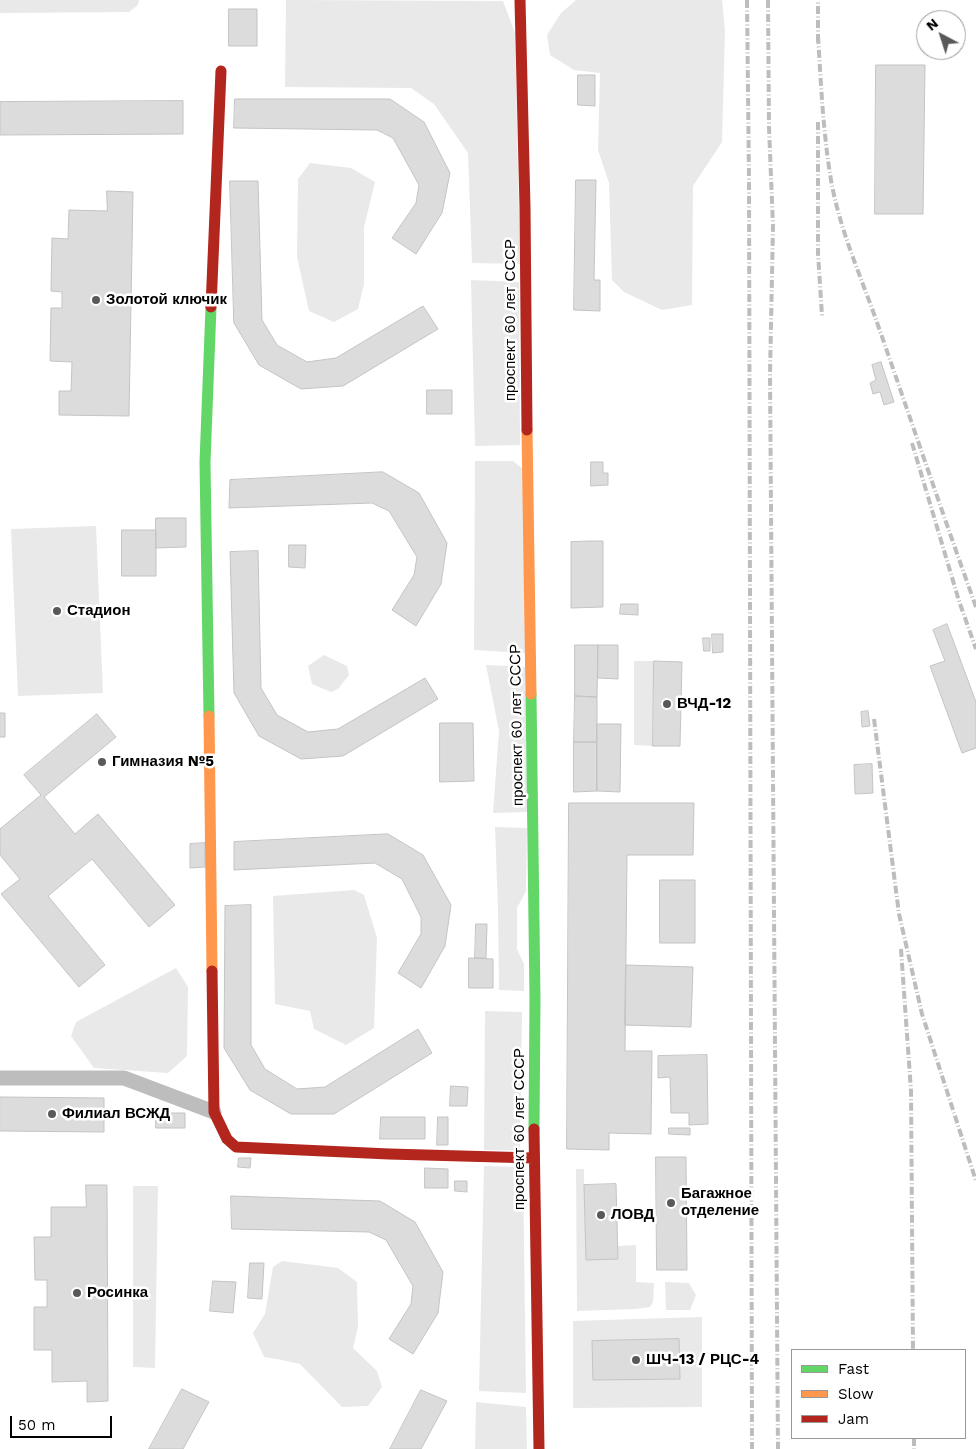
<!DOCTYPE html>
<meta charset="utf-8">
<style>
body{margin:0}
#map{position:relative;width:976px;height:1449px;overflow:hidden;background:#fff;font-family:"Work Sans",sans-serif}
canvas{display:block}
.legend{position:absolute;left:791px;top:1349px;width:175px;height:90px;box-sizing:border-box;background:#fff;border:1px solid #999;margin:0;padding:6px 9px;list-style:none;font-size:15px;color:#000}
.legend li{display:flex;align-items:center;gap:10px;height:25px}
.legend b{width:25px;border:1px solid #999}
.north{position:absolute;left:916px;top:10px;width:50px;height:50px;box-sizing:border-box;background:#fff;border:1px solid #999;border-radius:50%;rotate:320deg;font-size:14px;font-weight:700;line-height:20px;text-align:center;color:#000}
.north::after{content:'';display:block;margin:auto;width:18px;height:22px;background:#595959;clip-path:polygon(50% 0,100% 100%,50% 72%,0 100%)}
.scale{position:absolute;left:10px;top:1416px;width:102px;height:22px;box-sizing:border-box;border:2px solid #000;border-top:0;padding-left:6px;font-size:15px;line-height:18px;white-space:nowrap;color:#000;-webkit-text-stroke:4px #fff;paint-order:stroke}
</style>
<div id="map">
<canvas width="976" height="1449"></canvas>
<ul class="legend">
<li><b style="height:6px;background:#63d668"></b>Fast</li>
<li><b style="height:6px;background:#ff974d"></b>Slow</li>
<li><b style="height:6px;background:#b3261e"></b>Jam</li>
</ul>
<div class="north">N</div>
<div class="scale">50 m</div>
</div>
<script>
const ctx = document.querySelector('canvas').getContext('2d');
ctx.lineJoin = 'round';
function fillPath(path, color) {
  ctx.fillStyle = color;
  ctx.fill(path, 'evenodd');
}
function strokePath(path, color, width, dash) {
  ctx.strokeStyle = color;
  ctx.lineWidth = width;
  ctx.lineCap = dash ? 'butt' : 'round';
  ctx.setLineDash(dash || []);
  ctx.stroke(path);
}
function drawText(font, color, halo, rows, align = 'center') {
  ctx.font = font + ' "Work Sans",sans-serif';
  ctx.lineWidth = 5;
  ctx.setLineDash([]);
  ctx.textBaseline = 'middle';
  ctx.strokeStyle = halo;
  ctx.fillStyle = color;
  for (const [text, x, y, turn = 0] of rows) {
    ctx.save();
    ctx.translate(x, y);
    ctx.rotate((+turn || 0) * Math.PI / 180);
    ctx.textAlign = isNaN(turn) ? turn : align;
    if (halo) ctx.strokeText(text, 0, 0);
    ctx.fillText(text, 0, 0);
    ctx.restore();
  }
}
fillPath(new Path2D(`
 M 0,0 L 139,0 L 138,5 L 129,12 L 0,13 Z
 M 286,0 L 503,1 L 515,33 L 520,264 L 472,263 L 468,153 L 434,104 L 411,88 L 285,87 Z
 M 576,0 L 722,0 L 725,31 L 722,142 L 693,186 L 692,305 L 662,310 L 624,292 L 612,280 L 609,183 L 598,150 L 600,73 L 574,70 L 550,55 L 547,35 L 561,13 Z
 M 310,163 L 351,168 L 375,182 L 364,227 L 364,284 L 358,309 L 334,322 L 309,311 L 297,257 L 298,179 Z
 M 471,280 L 519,282 L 520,445 L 475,446 Z
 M 475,461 L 513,461 L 523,469 L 525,653 L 474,650 Z
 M 96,526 L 103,693 L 18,696 L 11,529 Z
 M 324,655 L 347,666 L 349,675 L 338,689 L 331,692 L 312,684 L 308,666 Z
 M 634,661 L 654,661 L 653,746 L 634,745 Z
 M 486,665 L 525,667 L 527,812 L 493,813 L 499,731 Z
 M 495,827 L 527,828 L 526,891 L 517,908 L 517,949 L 524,964 L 524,991 L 499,990 L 498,910 Z
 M 354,890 L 364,895 L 377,938 L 374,1028 L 346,1045 L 314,1029 L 310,1011 L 275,1004 L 273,896 Z
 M 176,968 L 188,987 L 187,1056 L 168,1073 L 94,1068 L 71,1036 L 76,1022 Z
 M 485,1011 L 522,1012 L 520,1150 L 484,1150 Z
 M 484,1166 L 523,1167 L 526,1393 L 479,1391 Z
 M 576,1169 L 584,1169 L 584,1185 L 618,1259 L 618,1246 L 636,1245 L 636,1282 L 654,1283 L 653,1302 L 650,1307 L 636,1309 L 577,1311 Z
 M 133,1186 L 158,1186 L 155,1368 L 133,1367 Z
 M 282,1261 L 338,1268 L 357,1282 L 358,1327 L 353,1348 L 377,1371 L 382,1387 L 368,1406 L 342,1407 L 300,1364 L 282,1360 L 264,1357 L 253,1333 L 265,1314 L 273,1267 Z
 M 665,1282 L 689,1283 L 696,1295 L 690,1310 L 666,1310 Z
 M 702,1317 L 702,1407 L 573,1408 L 573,1321 Z
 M 476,1402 L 526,1407 L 527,1449 L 475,1449 Z`), '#e9e9e9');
const building = new Path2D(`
 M 229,9 L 257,9 L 257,46 L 229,46 Z
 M 876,65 L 925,65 L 923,214 L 875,214 Z
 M 578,75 L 595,75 L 595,106 L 578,105 Z
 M 235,99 L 390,99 L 424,122 L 450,173 L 442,213 L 416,254 L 392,238 L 416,203 L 419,185 L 393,138 L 377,130 L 234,128 Z
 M 183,101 L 183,134 L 0,135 L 0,102 Z
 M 576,180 L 596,180 L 594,280 L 600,280 L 600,311 L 574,310 Z
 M 230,181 L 258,181 L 262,320 L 277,345 L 307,362 L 336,358 L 423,306 L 438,329 L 343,386 L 301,389 L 259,365 L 234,323 Z
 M 107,191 L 133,192 L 129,416 L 59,415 L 59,391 L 71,391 L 72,362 L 50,361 L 51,308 L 62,308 L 62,292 L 51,291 L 52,238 L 68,239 L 69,210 L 107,211 Z
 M 881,362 L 894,402 L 884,405 L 880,392 L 873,394 L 870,383 L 876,380 L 872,365 Z
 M 427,390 L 452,390 L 452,414 L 427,414 Z
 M 591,462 L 603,462 L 603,473 L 608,473 L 608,485 L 591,486 Z
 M 383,472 L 419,493 L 447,543 L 441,584 L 416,626 L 392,610 L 414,575 L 417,557 L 389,511 L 372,503 L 229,508 L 230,480 Z
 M 156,518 L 186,518 L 186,547 L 156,548 Z
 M 122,530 L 156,530 L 156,576 L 122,576 Z
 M 591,541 L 603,541 L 603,607 L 571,608 L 571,542 Z
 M 289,545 L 306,545 L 305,568 L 289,567 Z
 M 258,551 L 261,688 L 277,715 L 308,732 L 338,729 L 425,678 L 438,699 L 343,756 L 301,759 L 259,736 L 234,693 L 230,552 Z
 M 621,604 L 638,604 L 638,615 L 620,614 Z
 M 947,624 L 976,702 L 976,748 L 962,753 L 930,666 L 945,661 L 933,630 Z
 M 712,634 L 723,634 L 723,652 L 713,653 Z
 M 703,638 L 710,638 L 710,651 L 704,651 Z
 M 575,645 L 598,645 L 597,697 L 575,696 Z
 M 598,645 L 618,645 L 618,679 L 598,678 Z
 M 654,661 L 682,662 L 680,746 L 653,746 Z
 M 575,696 L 597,697 L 597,742 L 574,742 Z
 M 868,711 L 870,726 L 862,727 L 861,712 Z
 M 0,713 L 5,713 L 5,737 L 0,737 Z
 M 97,714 L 116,737 L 44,797 L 75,834 L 98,814 L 175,905 L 149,927 L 92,859 L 48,896 L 105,965 L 79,987 L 1,894 L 20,879 L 0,855 L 0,829 L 41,795 L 24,775 Z
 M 440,723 L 473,723 L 474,781 L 440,782 Z
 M 597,724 L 621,724 L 620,792 L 597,791 Z
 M 574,742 L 597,742 L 597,791 L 574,792 Z
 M 872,764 L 873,793 L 855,794 L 854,765 Z
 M 569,803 L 694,803 L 693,855 L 627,855 L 625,1051 L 652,1051 L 651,1134 L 609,1133 L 609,1150 L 567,1149 Z
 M 388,834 L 423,855 L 451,905 L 445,946 L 421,988 L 398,973 L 421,934 L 421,917 L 402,879 L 375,863 L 234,870 L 234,842 Z
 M 205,843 L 205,867 L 190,868 L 190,844 Z
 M 660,880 L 695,880 L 695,943 L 660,943 Z
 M 251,905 L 251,1045 L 265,1069 L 297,1089 L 325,1087 L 418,1029 L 432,1053 L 334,1114 L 291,1114 L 250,1090 L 224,1048 L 225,906 Z
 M 476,924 L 487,924 L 486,958 L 475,958 Z
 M 469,958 L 493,959 L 493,988 L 469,988 Z
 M 626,965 L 693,967 L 691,1027 L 625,1025 Z
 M 707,1055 L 708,1124 L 689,1125 L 689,1113 L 671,1113 L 670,1077 L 658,1078 L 658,1056 Z
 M 451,1086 L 468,1087 L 467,1106 L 450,1106 Z
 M 0,1097 L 104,1098 L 104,1132 L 0,1131 Z
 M 156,1113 L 185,1113 L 185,1128 L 156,1128 Z
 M 381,1117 L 425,1117 L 425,1139 L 380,1139 Z
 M 438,1117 L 448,1117 L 448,1145 L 437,1145 Z
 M 669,1128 L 690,1128 L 690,1135 L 669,1134 Z
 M 656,1157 L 686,1157 L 687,1270 L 657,1270 Z
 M 239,1158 L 251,1158 L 250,1168 L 238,1167 Z
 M 425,1168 L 448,1169 L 448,1188 L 425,1188 Z
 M 455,1181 L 467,1181 L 467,1192 L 455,1191 Z
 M 616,1184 L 618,1259 L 586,1260 L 584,1185 Z
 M 86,1185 L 107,1185 L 108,1401 L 87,1402 L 87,1381 L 52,1382 L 52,1350 L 34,1350 L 34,1307 L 47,1307 L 47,1280 L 35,1280 L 34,1237 L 51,1237 L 51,1207 L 86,1207 Z
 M 231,1196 L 380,1201 L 415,1222 L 443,1272 L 438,1313 L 413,1354 L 389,1339 L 411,1304 L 413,1286 L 386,1240 L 369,1232 L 232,1229 Z
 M 250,1263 L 264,1263 L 262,1299 L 248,1298 Z
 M 213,1281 L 236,1282 L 233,1313 L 210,1311 Z
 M 679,1339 L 680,1379 L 593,1380 L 592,1341 Z
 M 182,1389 L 209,1402 L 183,1449 L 149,1449 Z
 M 421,1390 L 447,1401 L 421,1449 L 390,1449 Z`);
fillPath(building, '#dcdcdc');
strokePath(building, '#c4c4c4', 1);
strokePath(new Path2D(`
 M 0,1078 L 124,1078 L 214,1112`), '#bdbdbd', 15);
strokePath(new Path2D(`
 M 531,694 L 535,999 L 534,1129
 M 209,716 L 205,462 L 211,307`), '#63d668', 11);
strokePath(new Path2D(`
 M 527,430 L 531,694
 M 209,716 L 212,971`), '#ff974d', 11);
strokePath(new Path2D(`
 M 520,0 L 525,207 L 527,430
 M 211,307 L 221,71
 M 212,971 L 214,1112 L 227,1139 L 236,1147 L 389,1154 L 534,1158
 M 534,1129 L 539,1449`), '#b3261e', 11);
strokePath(new Path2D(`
 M 747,0 L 749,179 L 752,1449
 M 768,0 L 769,127 L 773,226 L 770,374 L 778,1449
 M 818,36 C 821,84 823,132 831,180 C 840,232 863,281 880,331 C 912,423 943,515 976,607
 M 818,42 L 818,0
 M 818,122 L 818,253 L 822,316
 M 912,443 L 959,601 L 976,649
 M 874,719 L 899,914 L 922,1014 L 976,1181
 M 901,949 L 911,1091 L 913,1350
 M 914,1438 L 914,1449`), '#bdbdbd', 4, [8, 2.5, 1, 2.5]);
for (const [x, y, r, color] of [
 [96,300,5,"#595959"],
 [57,611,5,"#595959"],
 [667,704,5,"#595959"],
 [102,762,5,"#595959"],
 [52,1114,5,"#595959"],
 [671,1203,5,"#595959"],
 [601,1215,5,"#595959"],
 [77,1293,5,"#595959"],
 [636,1360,5,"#595959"]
]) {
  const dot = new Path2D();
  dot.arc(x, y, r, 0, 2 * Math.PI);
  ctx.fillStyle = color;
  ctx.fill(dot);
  strokePath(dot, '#fff', 2);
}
drawText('bold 15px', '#000', '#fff', [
 ["Золотой ключик",106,300],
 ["Стадион",67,611],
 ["ВЧД-12",677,704],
 ["Гимназия №5",112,762],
 ["Филиал ВСЖД",62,1114],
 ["Багажное",681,1194],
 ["отделение",681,1211],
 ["ЛОВД",611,1215],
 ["Росинка",87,1293],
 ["ШЧ-13 / РЦС-4",646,1360]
], 'left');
drawText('15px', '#000', '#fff', [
 ["проспект 60 лет СССР",511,320,-90],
 ["проспект 60 лет СССР",517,725,-91],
 ["проспект 60 лет СССР",520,1129,-90]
]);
</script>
